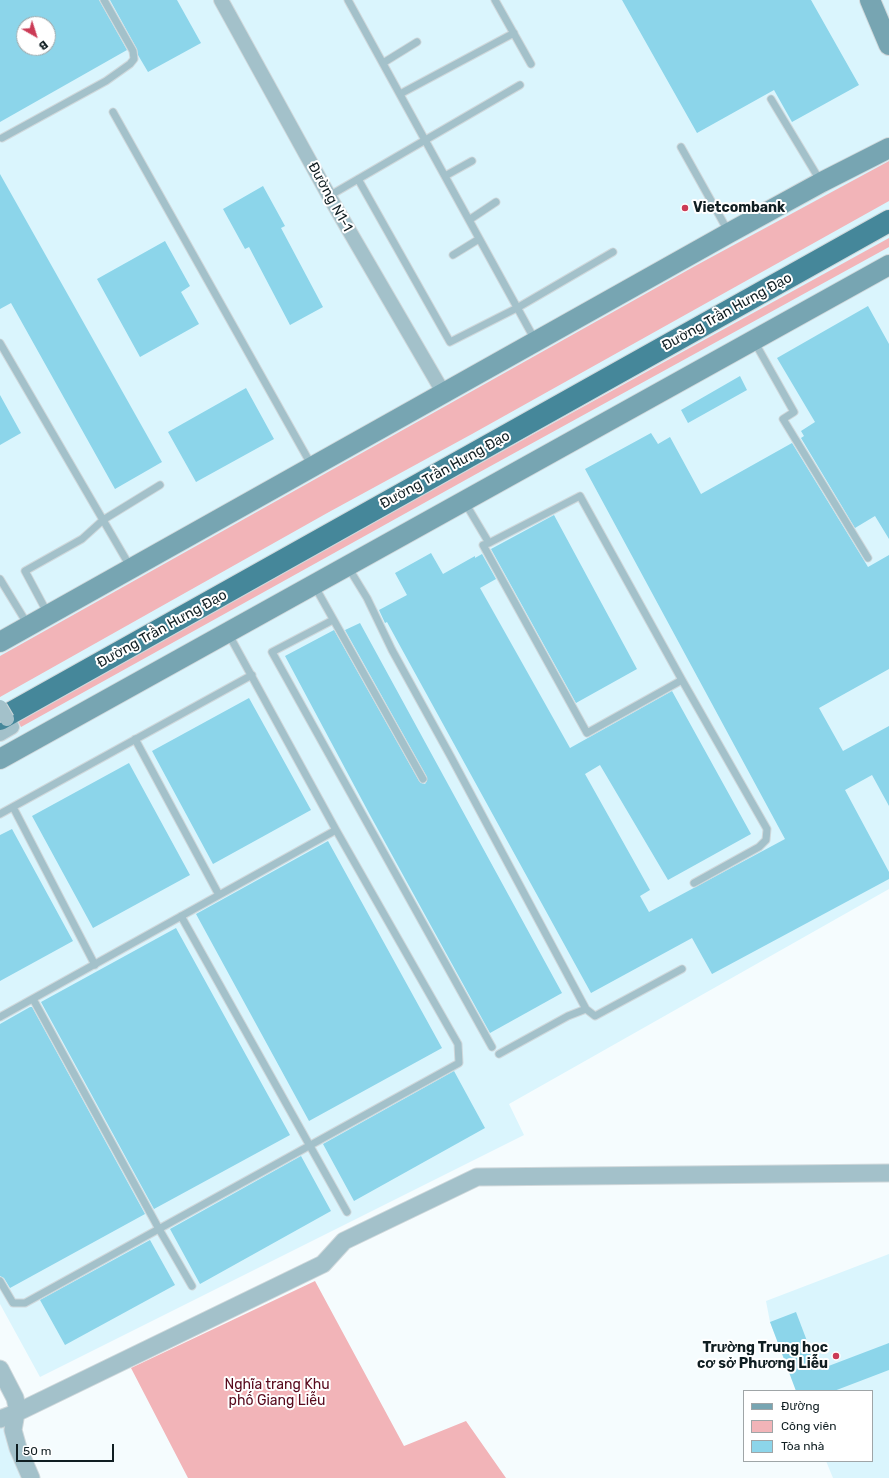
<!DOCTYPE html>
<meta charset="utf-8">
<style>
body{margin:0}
#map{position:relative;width:889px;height:1478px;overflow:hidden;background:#f5fcfe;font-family:Rubik,sans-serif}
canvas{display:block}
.legend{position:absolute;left:743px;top:1390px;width:130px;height:72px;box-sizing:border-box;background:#fff;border:1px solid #9fa5a7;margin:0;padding:5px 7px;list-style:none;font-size:12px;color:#101e22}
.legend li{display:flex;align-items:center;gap:8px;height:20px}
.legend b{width:20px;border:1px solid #9fa5a7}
.north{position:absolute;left:16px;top:16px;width:40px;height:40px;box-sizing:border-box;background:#fff;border:1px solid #9fa5a7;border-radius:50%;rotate:141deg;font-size:11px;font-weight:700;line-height:16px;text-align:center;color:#101e22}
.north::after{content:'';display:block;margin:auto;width:14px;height:18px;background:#cb3b56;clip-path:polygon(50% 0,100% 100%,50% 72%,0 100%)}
.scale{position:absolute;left:16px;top:1444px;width:98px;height:18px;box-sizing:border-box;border:2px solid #101e22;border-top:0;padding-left:5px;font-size:12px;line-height:14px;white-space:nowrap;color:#101e22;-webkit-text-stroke:3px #fff;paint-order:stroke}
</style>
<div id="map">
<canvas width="889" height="1478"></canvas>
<ul class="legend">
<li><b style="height:5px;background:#77a5b2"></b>Đường</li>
<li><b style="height:11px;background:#f2b4b8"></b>Công viên</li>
<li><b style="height:11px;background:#8cd5ea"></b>Tòa nhà</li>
</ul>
<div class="north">B</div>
<div class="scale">50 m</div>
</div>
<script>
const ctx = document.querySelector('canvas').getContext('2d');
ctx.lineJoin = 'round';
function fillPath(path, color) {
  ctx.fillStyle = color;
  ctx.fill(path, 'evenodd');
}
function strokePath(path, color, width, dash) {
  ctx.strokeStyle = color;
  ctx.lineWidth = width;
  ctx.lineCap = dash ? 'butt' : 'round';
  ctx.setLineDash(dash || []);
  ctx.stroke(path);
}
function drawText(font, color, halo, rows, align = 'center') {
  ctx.font = font + ' Rubik,sans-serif';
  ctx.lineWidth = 4;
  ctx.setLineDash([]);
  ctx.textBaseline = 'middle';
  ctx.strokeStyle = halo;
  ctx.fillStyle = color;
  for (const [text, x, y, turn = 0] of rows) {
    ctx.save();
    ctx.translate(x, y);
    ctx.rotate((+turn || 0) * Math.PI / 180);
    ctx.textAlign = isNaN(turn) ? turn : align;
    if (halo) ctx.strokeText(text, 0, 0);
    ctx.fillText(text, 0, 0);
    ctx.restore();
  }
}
fillPath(new Path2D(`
 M 0,0 L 889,0 L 889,889 L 509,1104 L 524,1135 L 40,1377 L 0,1304 ZM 24,24 L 48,24 L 48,48 L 24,48 Z
 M 889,1254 L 889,1478 L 833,1478 L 826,1461 L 872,1461 L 872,1391 L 798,1391 L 770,1322 L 766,1301 Z
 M 16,1413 L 31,1478 L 0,1478 L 0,1419 Z`), '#daf5fd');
fillPath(new Path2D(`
 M 889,161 L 889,201 L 472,434 L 329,512 L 0,697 L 0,656 L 695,266 Z
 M 889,238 L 889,247 L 478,473 L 21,727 L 17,719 Z
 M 315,1281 L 404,1446 L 466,1421 L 506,1478 L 188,1478 L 131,1368 Z`), '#f2b4b8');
fillPath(new Path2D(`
 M 0,0 L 99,0 L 127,50 L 0,122 ZM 24,24 L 48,24 L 48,48 L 24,48 Z
 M 110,0 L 177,0 L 201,43 L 148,72 L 138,55 L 137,49 Z
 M 622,0 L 811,0 L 859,85 L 792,122 L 774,90 L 697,133 Z
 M 0,174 L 162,462 L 115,489 L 11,303 L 0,309 Z
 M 263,186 L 285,226 L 281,228 L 323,307 L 290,325 L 249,247 L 245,249 L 223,209 Z
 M 165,241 L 190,286 L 181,292 L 199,324 L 140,357 L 97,279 Z
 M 868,306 L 889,344 L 889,539 L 875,516 L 855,528 L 801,438 L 804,436 L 801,431 L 815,422 L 777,358 Z
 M 740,376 L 747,390 L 688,423 L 681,410 Z
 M 246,388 L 274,439 L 196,482 L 168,432 Z
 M 0,395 L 21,433 L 0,445 Z
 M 651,433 L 658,444 L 670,437 L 701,494 L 792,443 L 868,567 L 889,555 L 889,669 L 819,708 L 843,751 L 889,726 L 889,806 L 872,775 L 845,790 L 889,872 L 889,879 L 712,974 L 692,938 L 591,993 L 399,644 L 387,622 L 385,623 L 379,610 L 407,595 L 395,573 L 431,553 L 443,574 L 475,556 L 475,558 L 482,554 L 496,579 L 480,588 L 570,748 L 672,691 L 751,834 L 668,880 L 600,765 L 585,774 L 650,890 L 640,896 L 649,912 L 785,839 L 585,469 Z
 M 554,515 L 637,669 L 576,703 L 491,549 Z
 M 360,623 L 562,993 L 490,1033 L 370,815 L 285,656 L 334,630 L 419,781 L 421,783 L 425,784 L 427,781 L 427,777 L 345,630 Z
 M 249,698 L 311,810 L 213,864 L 152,751 Z
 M 129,763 L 190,875 L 93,928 L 32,816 Z
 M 12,829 L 73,941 L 0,981 L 0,835 Z
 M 328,841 L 442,1048 L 309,1121 L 196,914 Z
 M 176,928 L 290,1135 L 154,1209 L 41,1002 Z
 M 30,1007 L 32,1007 L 145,1214 L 10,1288 L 4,1278 L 0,1276 L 0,1024 Z
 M 454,1071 L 485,1128 L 354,1201 L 323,1144 Z
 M 301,1156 L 331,1211 L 200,1284 L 170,1229 Z
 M 150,1240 L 175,1285 L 65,1345 L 40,1300 Z
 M 796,1312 L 818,1370 L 889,1343 L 889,1370 L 834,1391 L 796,1391 L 770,1322 Z`), '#8cd5ea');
const service = new Path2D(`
 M 348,0 L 535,340
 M 495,0 L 531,64
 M 383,63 L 417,42
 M 400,94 L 514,33
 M 771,99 L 821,182
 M 113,112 L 312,466
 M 2,138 L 106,81 L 130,64 L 134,59 L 133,51 L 104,0
 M 681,147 L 728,231
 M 445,176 L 472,161
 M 358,179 L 450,342 L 517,308 L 613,252
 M 329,196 L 520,85
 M 469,220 L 496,202
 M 453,255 L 479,239
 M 754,341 L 794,412 L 783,419 L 868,558
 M 0,343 L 131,568
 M 464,501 L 489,543 L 580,496 L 682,680 L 767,829 L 766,840 L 759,847 L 694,883
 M 489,543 L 483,545 L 587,733 L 682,680
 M 348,567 L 367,598 L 392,650 L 451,757 L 586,1009
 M 0,579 L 28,625
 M 314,585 L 423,779
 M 48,614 L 25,571 L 82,539 L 103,520 L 160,485
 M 333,620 L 272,652 L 492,1047
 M 135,739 L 219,895
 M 13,807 L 95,965
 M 0,814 L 252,675
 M 181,916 L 347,1212
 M 33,999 L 159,1229 L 192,1286
 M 0,1017 L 336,830
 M 499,1054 L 568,1016 L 586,1009 L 595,1016 L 682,969
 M 0,1281 L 13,1303 L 25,1303 L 459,1063 L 458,1044 L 336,830 L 228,633`);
const minor = new Path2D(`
 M 221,0 L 329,196 L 443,392
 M 0,734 L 12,727 L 7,719`);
const tertiary = new Path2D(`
 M 0,1369 L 15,1398 L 17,1407 L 13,1430 L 18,1448 L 31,1478
 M 0,1419 L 16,1413 L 323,1264 L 344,1241 L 477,1177 L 889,1173`);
const secondary = new Path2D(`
 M 870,0 L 889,45
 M 0,642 L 729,233 L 822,182 L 889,148
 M 0,759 L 889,265`);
const trunk = new Path2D(`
 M 0,719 L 889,221`);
strokePath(service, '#d0d8db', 9);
strokePath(minor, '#d0d8db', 16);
strokePath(tertiary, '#d0d8db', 19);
strokePath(secondary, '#d0d8db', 22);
strokePath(trunk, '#d0d8db', 24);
strokePath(service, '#a3c1ca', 7);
strokePath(minor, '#a3c1ca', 14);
strokePath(tertiary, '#a3c1ca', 17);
strokePath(secondary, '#77a5b2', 20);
strokePath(trunk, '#45879a', 22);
const minorBridge = new Path2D(`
 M 0,707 L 7,719`);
strokePath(minorBridge, '#d0d8db', 16, []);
strokePath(minorBridge, '#a3c1ca', 14);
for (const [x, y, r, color] of [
 [685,208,4,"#cb3b56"],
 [836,1356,4,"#cb3b56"]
]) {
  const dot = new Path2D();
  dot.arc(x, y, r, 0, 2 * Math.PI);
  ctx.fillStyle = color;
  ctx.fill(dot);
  strokePath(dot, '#fff', 1.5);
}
drawText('14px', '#101e22', '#fff', [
 ["Đường N1-1",330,197,61],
 ["Đường Trần Hưng Đạo",727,312,-29],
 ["Đường Trần Hưng Đạo",445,470,-29],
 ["Đường Trần Hưng Đạo",162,629,-29]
]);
drawText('bold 14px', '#101e22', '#fff', [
 ["Vietcombank",693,208],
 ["Trường Trung học",828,1348,"right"],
 ["cơ sở Phương Liễu",828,1364,"right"]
], 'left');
drawText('14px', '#57091c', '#fff', [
 ["Nghĩa trang Khu",277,1385],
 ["phố Giang Liễu",277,1401]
]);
</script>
